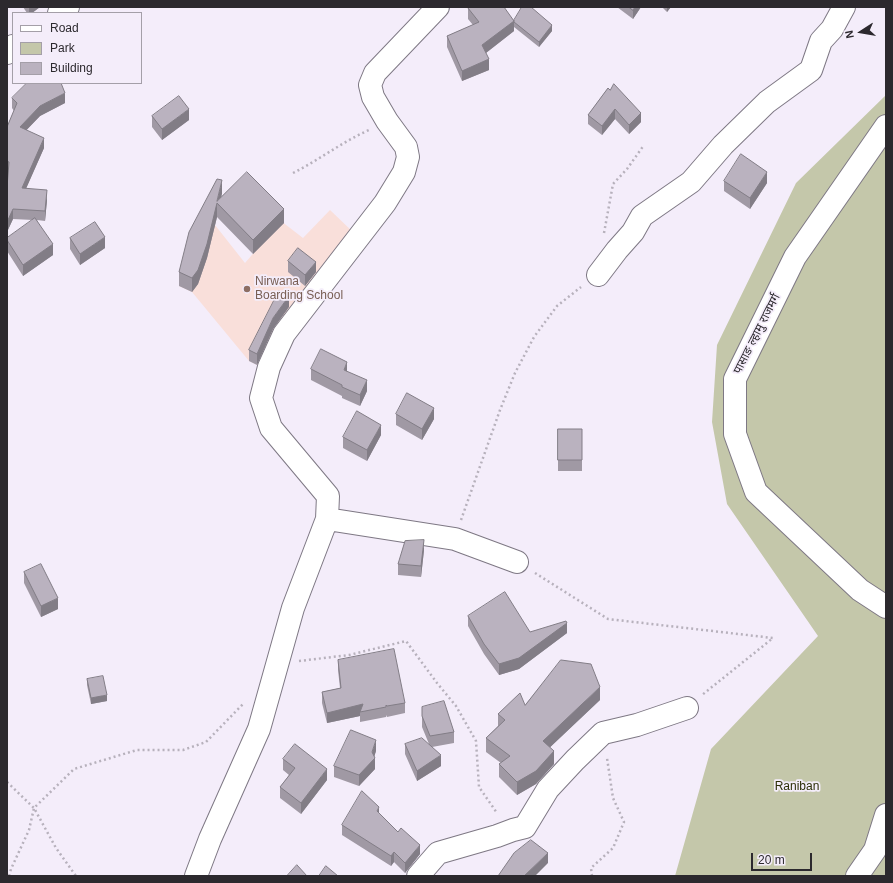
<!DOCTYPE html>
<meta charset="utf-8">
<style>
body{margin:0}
#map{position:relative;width:893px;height:883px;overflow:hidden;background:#f4edfa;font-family:Arial,sans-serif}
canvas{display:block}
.frame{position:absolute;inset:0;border:8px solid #2c292e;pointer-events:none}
.legend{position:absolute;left:12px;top:12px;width:130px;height:72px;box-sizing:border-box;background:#f4edfa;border:1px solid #a49fa8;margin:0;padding:5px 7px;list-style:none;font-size:12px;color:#2c292e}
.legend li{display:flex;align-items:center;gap:8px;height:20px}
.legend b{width:20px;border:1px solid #a49fa8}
.north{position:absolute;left:841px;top:12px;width:40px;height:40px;-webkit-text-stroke:3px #f4edfa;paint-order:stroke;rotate:258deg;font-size:11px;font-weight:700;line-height:16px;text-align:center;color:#2c292e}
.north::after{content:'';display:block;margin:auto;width:14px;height:18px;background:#2c292e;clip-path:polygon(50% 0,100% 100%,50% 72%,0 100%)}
.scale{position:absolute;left:751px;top:853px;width:61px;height:18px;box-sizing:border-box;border:2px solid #2c292e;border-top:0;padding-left:5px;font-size:12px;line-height:14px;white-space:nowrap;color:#2c292e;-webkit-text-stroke:3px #f4edfa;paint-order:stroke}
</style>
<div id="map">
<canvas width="893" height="883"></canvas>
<div class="frame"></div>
<ul class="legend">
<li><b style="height:5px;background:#fff"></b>Road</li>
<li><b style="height:11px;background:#c4c7aa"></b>Park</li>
<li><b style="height:11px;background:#bab2bf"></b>Building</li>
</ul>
<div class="north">N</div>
<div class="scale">20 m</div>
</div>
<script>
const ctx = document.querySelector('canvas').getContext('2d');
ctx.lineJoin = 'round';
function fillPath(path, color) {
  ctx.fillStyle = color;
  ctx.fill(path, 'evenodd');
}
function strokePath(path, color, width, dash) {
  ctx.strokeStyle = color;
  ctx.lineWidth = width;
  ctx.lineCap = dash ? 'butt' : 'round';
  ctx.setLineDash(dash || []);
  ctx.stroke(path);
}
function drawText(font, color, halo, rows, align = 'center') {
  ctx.font = font + ' Arial,"Noto Sans Devanagari",sans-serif';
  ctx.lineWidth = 3.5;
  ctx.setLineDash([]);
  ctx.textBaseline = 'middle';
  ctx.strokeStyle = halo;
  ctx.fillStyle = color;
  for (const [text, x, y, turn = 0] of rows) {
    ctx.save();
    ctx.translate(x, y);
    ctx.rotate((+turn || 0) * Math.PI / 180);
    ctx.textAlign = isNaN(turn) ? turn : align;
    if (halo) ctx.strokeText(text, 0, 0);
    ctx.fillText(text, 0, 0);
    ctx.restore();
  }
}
fillPath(new Path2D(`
 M 330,210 L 353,232 L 264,368 L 249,361 L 192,292 L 179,286 L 189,246 L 204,217 L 215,225 L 245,263 L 281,221 L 303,238 Z`), '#f9dfda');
fillPath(new Path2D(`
 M 886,95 L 886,876 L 675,876 L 711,749 L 818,636 L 727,504 L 712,422 L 717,345 L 796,183 Z`), '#c4c7aa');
const minor = new Path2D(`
 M 59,13 L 68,7
 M 7,53 L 13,46
 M 598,275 L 617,250 L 633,232 L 642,216 L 691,182 L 723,145 L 767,102 L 811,70 L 821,41 L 832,29 L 844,7
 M 327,519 L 455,539 L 517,562
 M 196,876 L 210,839 L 259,729 L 293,608 L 327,519 L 328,496 L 271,428 L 261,398 L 269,367 L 284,334 L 385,203 L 404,172 L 408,157 L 406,147 L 387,121 L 373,97 L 370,85 L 375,73 L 438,7
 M 418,876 L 438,853 L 497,836 L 513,830 L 525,827 L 548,789 L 575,760 L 603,733 L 637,725 L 687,708`);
const primary = new Path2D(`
 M 886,126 L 795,257 L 735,379 L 735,434 L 756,492 L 860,590 L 886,607
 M 857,876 L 875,850 L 886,815`);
strokePath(minor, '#7e7884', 24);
strokePath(primary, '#7e7884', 24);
strokePath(new Path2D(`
 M 293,173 C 319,160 342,142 369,130
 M 604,233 L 613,184 L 627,169 L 644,145
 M 461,520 L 500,410 L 515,373 L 534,337 L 557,306 L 581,287
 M 535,573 L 608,619 L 773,638 L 702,695
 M 299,661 L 349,655 L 406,641 L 437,683 L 456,706 L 476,741 L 479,787 L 497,813
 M 7,782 L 34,808 L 56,848 L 76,876
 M 9,876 L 11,869 L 29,830 L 34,808 L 74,769 L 137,750 L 183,750 L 206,742 L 243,704
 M 592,876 L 591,868 L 613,848 L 624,822 L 613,798 L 607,758`), '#b7b1bc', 2.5, [2, 3]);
strokePath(minor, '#fff', 22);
strokePath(primary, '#fff', 22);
fillPath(new Path2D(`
 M 23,7 L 40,7 L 32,13 L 27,13 Z
 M 617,7 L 641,7 L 633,19 Z
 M 662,7 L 671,7 L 667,12 Z
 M 468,8 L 514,20 L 552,31 L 539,47 L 514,27 L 514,31 L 486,53 L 489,70 L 462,81 L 447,47 L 447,36 L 473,25 L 468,19 Z
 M 608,88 L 641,122 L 629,134 L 615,119 L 602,135 L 588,124 L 588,115 Z
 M 12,98 L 65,103 L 40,116 L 26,130 L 44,148 L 26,188 L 47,200 L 45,221 L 37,220 L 53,255 L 23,276 L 7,251 L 7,238 L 33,220 L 13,219 L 7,232 L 7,187 L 8,172 L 7,171 L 7,127 L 14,111 L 12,108 Z
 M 152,116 L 189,120 L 162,140 L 152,127 Z
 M 724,181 L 767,183 L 750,209 L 724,191 Z
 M 222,194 L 221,197 L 284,223 L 253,254 L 217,217 L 207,258 L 198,284 L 192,292 L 179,286 L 179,272 Z
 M 70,238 L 105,248 L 80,265 L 70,249 Z
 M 288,261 L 316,272 L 305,286 L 288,272 Z
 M 289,307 L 273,329 L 257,365 L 249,361 L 249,350 Z
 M 311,369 L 347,371 L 367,391 L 360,406 L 342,398 L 342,396 L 311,380 Z
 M 396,414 L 434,419 L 422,440 L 396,425 Z
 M 558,429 L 582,429 L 582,471 L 558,471 Z
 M 381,435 L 367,461 L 343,448 L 343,437 Z
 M 424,550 L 421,577 L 398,575 L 398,564 Z
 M 24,572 L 58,609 L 41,617 L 24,583 Z
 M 468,616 L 530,632 L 567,633 L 519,669 L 499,675 L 484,654 L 468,626 Z
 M 338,660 L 405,703 L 405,713 L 387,717 L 386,715 L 386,717 L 360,722 L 360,716 L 327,723 L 322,703 L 322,692 L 340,688 L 338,670 Z
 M 87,679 L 107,701 L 91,704 L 87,685 Z
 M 600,700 L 550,747 L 554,764 L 536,784 L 517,795 L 499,777 L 499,764 L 501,763 L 486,752 L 486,738 L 498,726 L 498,714 L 525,705 Z
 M 422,707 L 454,732 L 454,743 L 432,747 L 441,766 L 417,781 L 405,754 L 405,744 L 429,744 L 422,727 Z
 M 376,751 L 374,756 L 375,769 L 359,786 L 334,777 L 334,766 Z
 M 283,759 L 327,780 L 301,814 L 280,798 L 280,787 L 289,775 L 283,770 Z
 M 379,814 L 420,854 L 405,873 L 394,862 L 391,866 L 342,835 L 342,825 Z`), '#a099a4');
fillPath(new Path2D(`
 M 29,7 L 40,7 L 32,13 L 29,13 Z
 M 635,7 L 641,7 L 633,19 L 633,10 Z
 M 667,7 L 671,7 L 667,12 Z
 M 514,21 L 514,31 L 482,56 L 482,45 Z
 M 552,25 L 552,31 L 539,47 L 539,42 Z
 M 489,59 L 489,70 L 462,81 L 462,71 Z
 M 65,93 L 65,103 L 40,116 L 20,137 L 20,127 L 40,106 Z
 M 189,109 L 189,120 L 162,140 L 162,129 Z
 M 615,109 L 615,119 L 602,135 L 602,126 Z
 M 641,113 L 641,122 L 629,134 L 629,125 Z
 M 44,138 L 44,148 L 22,198 L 22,188 Z
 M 767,172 L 767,183 L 750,209 L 750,198 Z
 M 222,180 L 222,194 L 219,206 L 217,201 Z
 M 47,190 L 47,200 L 45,221 L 45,211 Z
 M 217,203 L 217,217 L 207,258 L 198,284 L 192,292 L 192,278 Z
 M 13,209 L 13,219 L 7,232 L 7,222 Z
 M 284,209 L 284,223 L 253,254 L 253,240 Z
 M 105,237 L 105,248 L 80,265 L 80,254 Z
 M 53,244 L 53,255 L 23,276 L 23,265 Z
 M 316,262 L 316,272 L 305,286 L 305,275 Z
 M 289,296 L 289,307 L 273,329 L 257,365 L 257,354 L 273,318 Z
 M 347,362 L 347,373 L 344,370 Z
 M 367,380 L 367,391 L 360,406 L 360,395 Z
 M 434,408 L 434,419 L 422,440 L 422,429 Z
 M 381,425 L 381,435 L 367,461 L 367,450 Z
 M 424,540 L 424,550 L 421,577 L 421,566 Z
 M 58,598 L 58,609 L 41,617 L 41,606 Z
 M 567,623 L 567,633 L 519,669 L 499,675 L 499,664 Z
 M 600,687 L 600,700 L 543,754 L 543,741 Z
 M 107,695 L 107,701 L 91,704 L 91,698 Z
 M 363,704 L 360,712 L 360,716 L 327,723 L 327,713 Z
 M 376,740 L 376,751 L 373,761 L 375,758 L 375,769 L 359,786 L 359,775 L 372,752 Z
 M 554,751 L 554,764 L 536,784 L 517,795 L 517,782 Z
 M 441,755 L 441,766 L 417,781 L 417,771 Z
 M 327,769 L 327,780 L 301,814 L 301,803 Z
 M 379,807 L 379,817 L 377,811 Z
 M 420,845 L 420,854 L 405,873 L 405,863 Z
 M 394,852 L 394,862 L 391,866 L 391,856 Z
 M 548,853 L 548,863 L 535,876 L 524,876 Z`), '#827d86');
const building = new Path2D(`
 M 470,7 L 504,7 L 514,21 L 482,45 L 489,59 L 462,71 L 447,36 L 479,22 L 468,8 Z
 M 522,7 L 531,7 L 552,25 L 539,42 L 514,22 L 514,20 Z
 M 629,7 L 635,7 L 633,10 Z
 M 27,83 L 61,83 L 65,93 L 40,106 L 20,127 L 44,138 L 22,188 L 47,190 L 45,211 L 13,209 L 7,222 L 7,187 L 9,162 L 7,161 L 7,127 L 17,103 L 12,98 Z
 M 614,84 L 641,113 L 629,125 L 615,109 L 602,126 L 588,115 L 608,88 L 610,90 Z
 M 179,96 L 189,109 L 162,129 L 152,116 Z
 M 741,154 L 767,172 L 750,198 L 724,181 Z
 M 247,172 L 284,209 L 253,240 L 217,203 L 207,244 L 198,270 L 192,278 L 179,272 L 189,232 L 217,179 L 222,180 L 217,201 Z
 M 35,218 L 53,244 L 23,265 L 7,240 L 7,238 Z
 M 95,222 L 105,237 L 80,254 L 70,238 Z
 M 298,248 L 316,262 L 305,275 L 288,261 Z
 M 279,291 L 289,296 L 273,318 L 257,354 L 249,350 Z
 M 321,349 L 347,362 L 344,370 L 367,380 L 360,395 L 342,387 L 342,385 L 311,369 Z
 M 407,393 L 434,408 L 422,429 L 396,414 Z
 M 357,411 L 381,425 L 367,450 L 343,437 Z
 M 558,429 L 582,429 L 582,460 L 558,460 Z
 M 424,540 L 421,566 L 398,564 L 405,541 Z
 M 41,564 L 58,598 L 41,606 L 24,572 Z
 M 505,592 L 530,632 L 566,621 L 567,623 L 519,658 L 499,664 L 484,644 L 468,616 Z
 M 394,649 L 405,703 L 387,706 L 386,705 L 386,707 L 360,712 L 363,704 L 327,713 L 322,692 L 341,688 L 338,660 Z
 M 561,660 L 591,664 L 600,687 L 543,741 L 554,751 L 536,771 L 517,782 L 499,764 L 510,756 L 486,738 L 505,720 L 498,714 L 520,693 L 525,705 Z
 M 103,676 L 107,695 L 91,698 L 87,679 Z
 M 444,701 L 454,732 L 430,736 L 422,716 L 422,707 Z
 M 351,730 L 376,740 L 372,752 L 375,758 L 359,775 L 334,766 Z
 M 422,738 L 441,755 L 417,771 L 405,744 Z
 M 295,744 L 327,769 L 301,803 L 280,787 L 295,768 L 283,759 Z
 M 362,791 L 379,807 L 377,811 L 398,832 L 401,828 L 420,845 L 405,863 L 394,852 L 391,856 L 342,825 Z
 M 531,840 L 548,853 L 524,876 L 498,876 L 514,853 Z
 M 297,865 L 307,876 L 287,876 Z
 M 326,866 L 338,876 L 319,876 Z`);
fillPath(building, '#bab2bf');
strokePath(building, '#827d86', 1);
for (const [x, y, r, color] of [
 [247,289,4,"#8d6e63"]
]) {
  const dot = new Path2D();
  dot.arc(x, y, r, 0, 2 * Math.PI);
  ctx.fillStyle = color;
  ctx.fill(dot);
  strokePath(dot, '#f4edfa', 1.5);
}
drawText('12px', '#785e54', '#f4edfa', [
 ["Nirwana",255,282],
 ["Boarding School",255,296]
], 'left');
drawText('12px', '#2c292e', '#f4edfa', [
 ["पासाङ ल्हामु राजमर्ग",757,334,-63]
]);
drawText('12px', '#2d2f08', '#f4edfa', [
 ["Raniban",797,787]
]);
</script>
